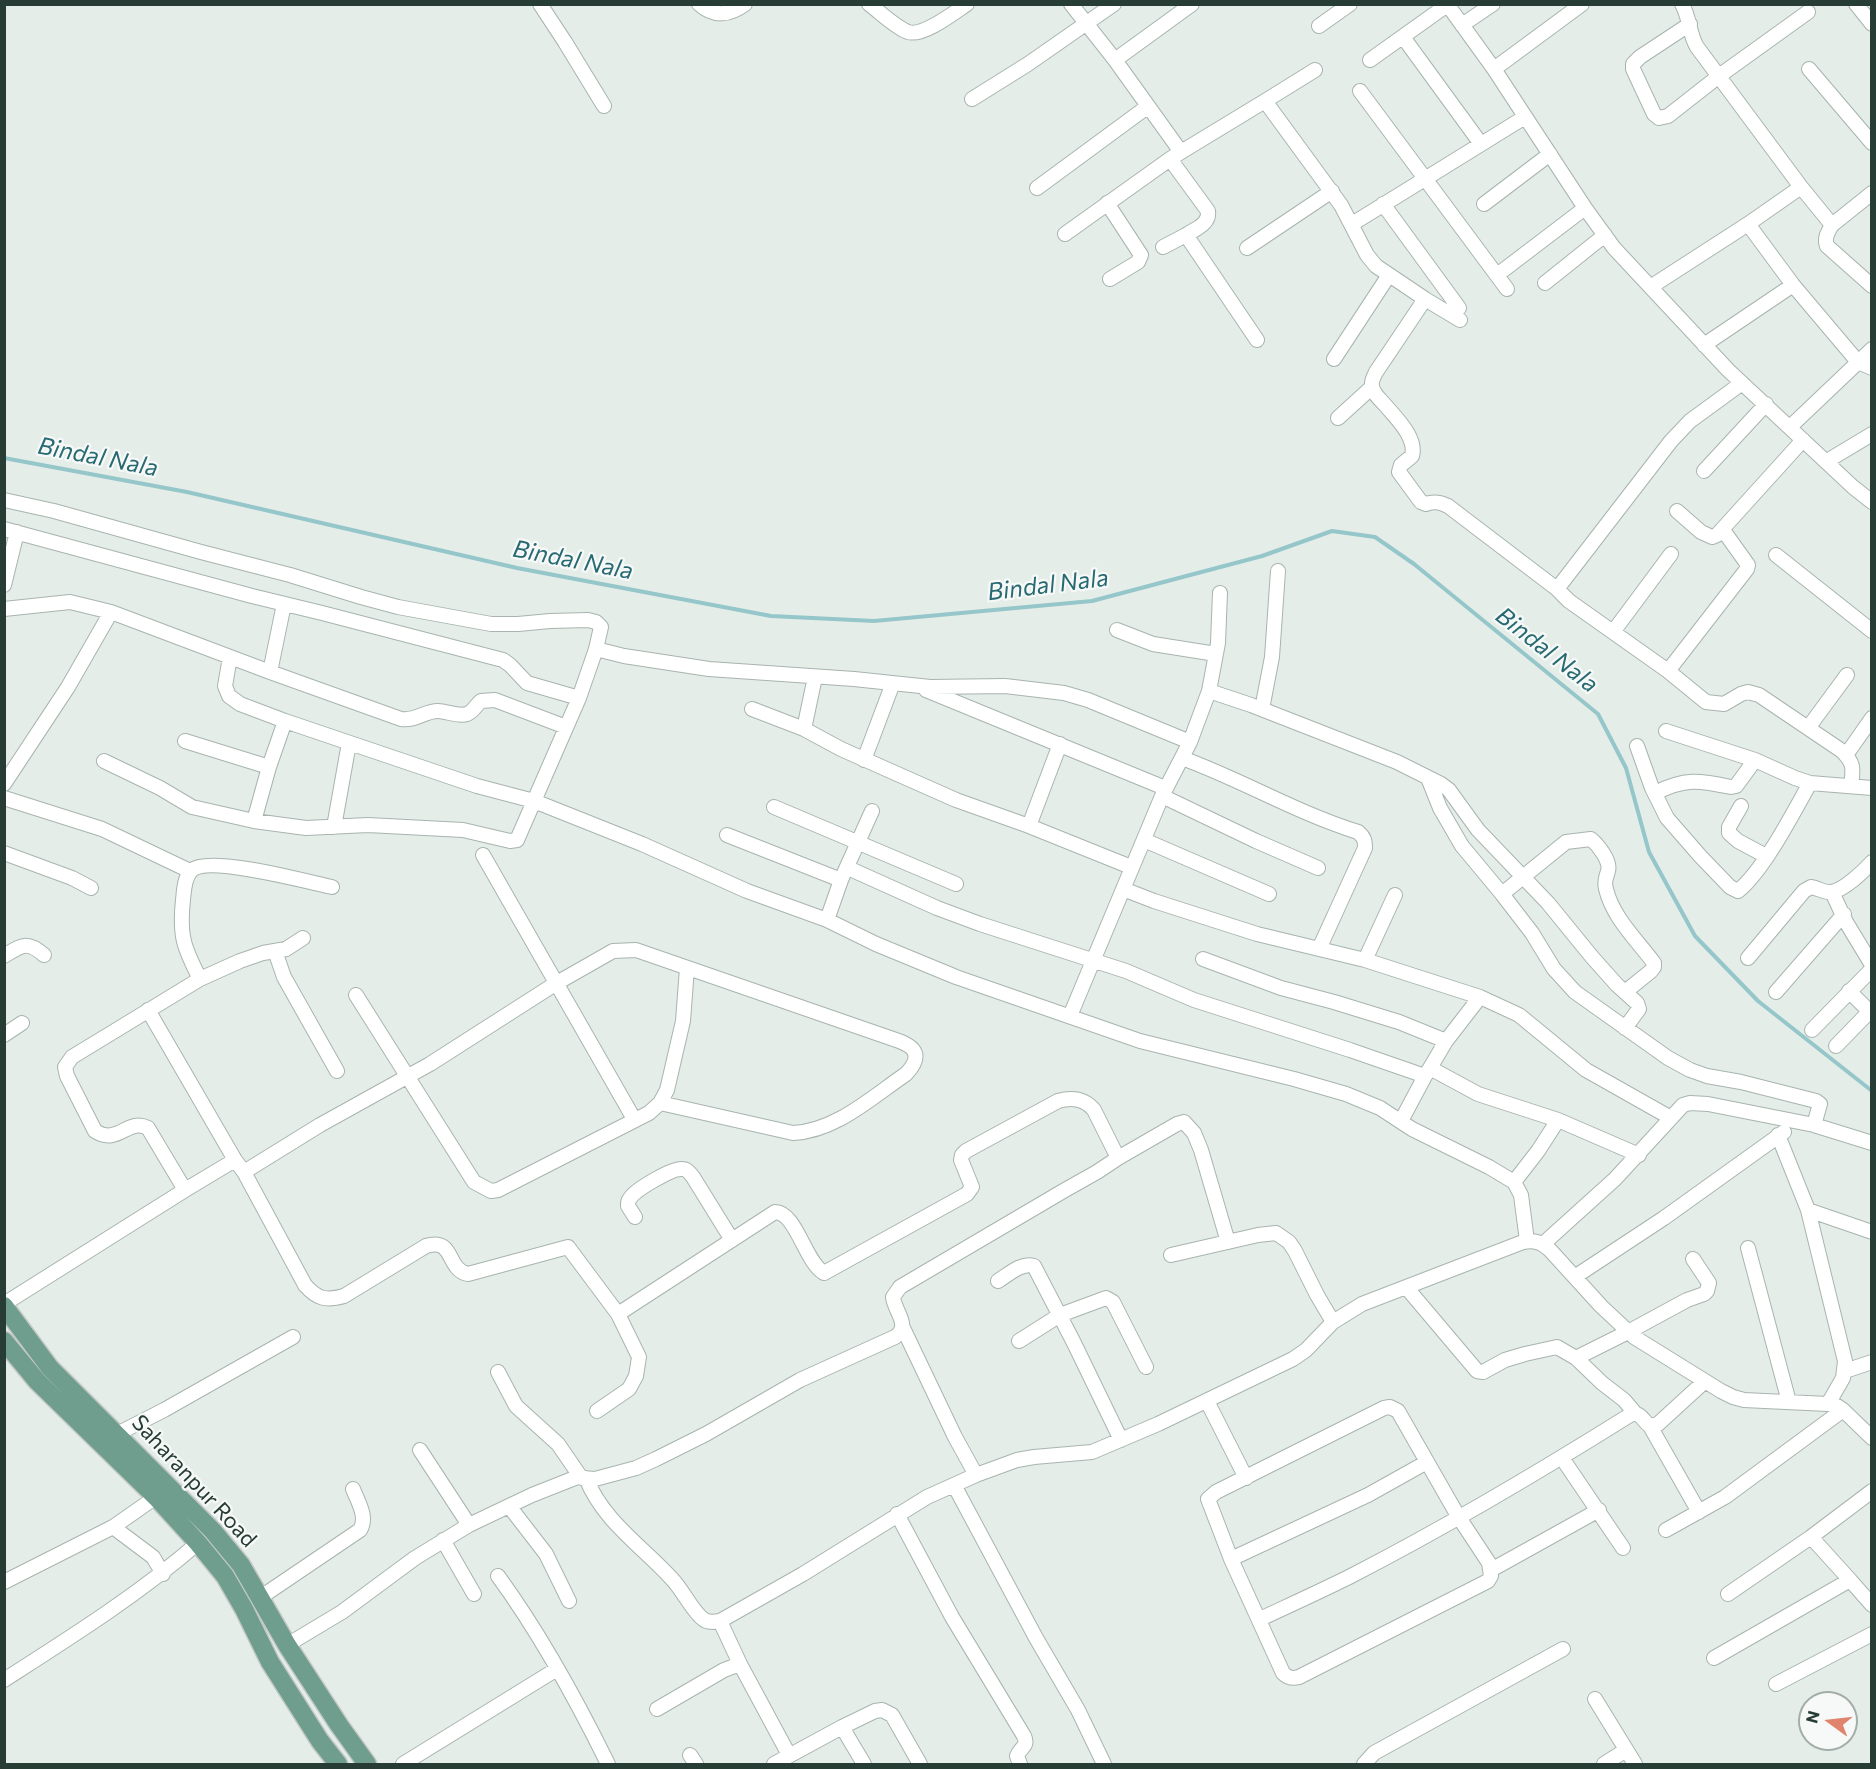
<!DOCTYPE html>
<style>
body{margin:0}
#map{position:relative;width:1876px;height:1769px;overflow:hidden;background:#e5ede9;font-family:Commissioner,sans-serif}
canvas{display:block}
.frame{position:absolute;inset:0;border:6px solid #263c35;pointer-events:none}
.north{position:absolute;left:1798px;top:1691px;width:60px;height:60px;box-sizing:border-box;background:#f6f9f7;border:2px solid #a3ada9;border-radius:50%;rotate:285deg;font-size:16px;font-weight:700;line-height:24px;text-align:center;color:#263c35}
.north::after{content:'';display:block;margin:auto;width:21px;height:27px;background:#e1846f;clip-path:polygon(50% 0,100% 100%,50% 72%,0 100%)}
</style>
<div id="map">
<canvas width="1876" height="1769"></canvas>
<div class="frame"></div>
<div class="north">N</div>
</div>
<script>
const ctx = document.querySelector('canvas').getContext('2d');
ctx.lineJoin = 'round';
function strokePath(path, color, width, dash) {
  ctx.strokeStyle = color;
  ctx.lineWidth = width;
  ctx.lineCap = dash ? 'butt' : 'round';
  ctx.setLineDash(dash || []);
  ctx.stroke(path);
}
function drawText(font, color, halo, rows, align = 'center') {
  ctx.font = font + ' Commissioner,sans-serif';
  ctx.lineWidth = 4.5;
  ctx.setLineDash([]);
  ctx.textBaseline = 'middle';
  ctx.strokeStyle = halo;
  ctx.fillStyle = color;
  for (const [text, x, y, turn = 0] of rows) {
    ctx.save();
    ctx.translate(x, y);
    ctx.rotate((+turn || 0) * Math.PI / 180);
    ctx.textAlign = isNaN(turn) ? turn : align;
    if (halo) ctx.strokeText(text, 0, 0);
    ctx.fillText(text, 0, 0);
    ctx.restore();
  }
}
strokePath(new Path2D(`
 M 4,458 L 187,492 L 517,568 L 771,616 L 874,621 L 1092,601 L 1262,556 L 1332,531 L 1375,537 L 1414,564 L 1598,714 L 1626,768 L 1649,852 L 1695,936 L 1758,1001 L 1872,1091`), '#95c6ca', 4);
const minor = new Path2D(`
 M 540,4 L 565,42 L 604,106
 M 699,4 C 714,18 730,15 745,4
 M 869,4 C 881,13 895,27 908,32 C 923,37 955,12 967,4
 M 1071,4 L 1115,60 L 1181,152 L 1170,159 L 1208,211 C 1210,224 1195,229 1186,235 L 1257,340
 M 1447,4 L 1494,69 L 1585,208 L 1614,248 L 1728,370 L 1853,487 L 1872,502
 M 1682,4 C 1690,18 1689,34 1697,47 L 1801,187 L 1832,225 L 1872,193
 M 1856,4 L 1872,24
 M 1690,24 L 1640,57 L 1633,64 L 1633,69 L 1654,114 L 1659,118 L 1668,116 L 1719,76 L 1808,12
 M 1462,25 L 1493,4
 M 1319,26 L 1350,4
 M 1403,37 L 1481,144
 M 1115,60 L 1192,4
 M 1370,60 L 1447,5
 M 1494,69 L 1582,4
 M 1809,69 L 1872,143
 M 1360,91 L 1507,289
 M 972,99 L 1028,64 L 1114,4
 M 1265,101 L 1315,70
 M 1181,152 L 1265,101 L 1341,205 L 1367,255 L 1376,266 L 1425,299 L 1376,372 C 1374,376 1371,381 1372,386 C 1373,394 1381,400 1386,406 C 1397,419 1417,438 1412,456 L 1401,465 L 1399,472 L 1421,502 L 1426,504 C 1434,501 1440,502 1448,506 L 1557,589 L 1569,601 L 1668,671 L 1706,702 L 1724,704 L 1741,694 L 1748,692 L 1759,695 L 1842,751 C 1855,764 1853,769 1851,786
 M 1801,187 L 1748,224 L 1793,285 L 1858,362 L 1872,368
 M 1037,188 L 1147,107
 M 1107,203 L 1141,255 L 1138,262 L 1110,279
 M 1383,204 L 1459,308
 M 1484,204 L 1550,154
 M 1352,224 L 1525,117
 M 1832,225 C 1828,232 1824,238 1827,246 L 1872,286
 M 1065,234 L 1170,159
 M 1163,247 L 1186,235
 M 1247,248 L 1332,191
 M 1497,275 L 1585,208
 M 1545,283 L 1605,235
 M 1652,286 L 1748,224
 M 1425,299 L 1460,320
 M 1704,345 L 1793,285
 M 1334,359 L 1389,275
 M 1338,418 L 1372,387
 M 1790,427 L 1872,349
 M 1827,461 L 1872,434
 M 1704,471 L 1766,404
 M 4,500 L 54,511 L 201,552 L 290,575 L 361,597 L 398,607 L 491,624 L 518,624 L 550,621 L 588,620 L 596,622 L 601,627 L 596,649
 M 1677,511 L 1701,532 L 1712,537 L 1717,535 L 1803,440
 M 4,529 L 252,596 L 322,613 L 503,660 L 510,665 L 527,683 L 579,698
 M 1776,555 L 1872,631
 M 4,585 L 17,532
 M 1557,589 L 1671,441 L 1690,421 L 1742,383
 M 4,609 L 70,602 L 111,612 L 270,672 L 401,719 C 417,721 424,711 438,711 C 447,711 457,717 467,714 C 473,712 476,705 481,701 L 495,700 L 566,727
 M 1117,630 L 1153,644 L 1216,654
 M 1613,632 L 1671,554
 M 230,657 L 225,686 L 229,696 L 240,704 L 285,721 L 477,786 L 534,801 L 642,844 L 747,891 L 827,920 L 876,944 L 956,977 L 1140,1041 L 1294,1079 L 1346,1094 L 1380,1108 L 1412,1129 L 1489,1167 L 1514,1182 L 1521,1195 L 1527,1241
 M 1668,671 L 1747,569 L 1748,565 L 1723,530
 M 270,672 L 284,604
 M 926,690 L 1165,788
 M 1209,691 L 1251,705 L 1397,762 L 1441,784 L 1449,790 L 1478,830 L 1548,903 L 1592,957 L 1617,985 L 1637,1003 L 1639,1009 L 1625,1028
 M 752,709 L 804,729 L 841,749 L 956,800 L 1029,826 L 1131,867
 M 1262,709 L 1272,657 L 1278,571
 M 1808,728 L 1847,675
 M 804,729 L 815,677
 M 1666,731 L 1755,760 L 1795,778 L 1810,783 L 1872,788
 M 185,741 L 269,767
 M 1637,746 L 1652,788 L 1667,818 L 1701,857 L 1730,887 L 1738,891 C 1764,870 1793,813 1810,783
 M 1846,755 L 1872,718
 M 1182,758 C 1242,780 1297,813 1358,832 C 1364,837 1365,840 1365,848 L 1319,949
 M 864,760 L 893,683
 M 104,761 L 160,788 L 192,807 L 254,821 L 306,828 L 368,825 L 463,830 L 510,841 L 517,840 L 579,698 L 596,649 L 624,656 L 709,669 L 854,679 L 930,687 L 1005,686 L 1064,693 L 1088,700 L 1190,742
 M 1428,778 L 1440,808 L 1462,846 L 1502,894 L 1532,933 L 1554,969 L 1575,992 L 1668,1058 L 1690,1070 L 1707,1076 L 1741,1082 L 1816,1101 L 1820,1104 L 1814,1125
 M 4,784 L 68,687 L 111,612
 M 1655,793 C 1685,778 1698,780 1731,787 L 1736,786 L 1755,760
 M 1162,796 L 1256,841 L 1318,868
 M 4,798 L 102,829 L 190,871
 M 1741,806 L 1729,827 L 1729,833 L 1738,841 L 1766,856
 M 774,807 L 956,884
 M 254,821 L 269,767 L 285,721
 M 1029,826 L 1060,744
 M 334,827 L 349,743
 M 727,835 L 841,880
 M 1144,840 L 1269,894
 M 4,853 L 72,878 L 91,888
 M 483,855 L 634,1119
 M 848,868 L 937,908 L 980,924 L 1126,971 L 1194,1000 L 1350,1050 L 1425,1076 L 1430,1068 L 1478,1094 L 1558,1120 L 1538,1151 L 1514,1182
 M 1123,889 L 1154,901 L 1257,934 L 1365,960 L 1480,997 L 1519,1015 L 1586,1070 L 1671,1118
 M 1832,892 L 1846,922 L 1872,965
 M 1502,894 L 1566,842 L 1591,839 C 1598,845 1611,861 1608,871 C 1606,879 1604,880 1606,889 C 1613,918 1637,940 1654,963 L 1654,967 L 1651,971 L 1625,992
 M 827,920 L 841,880 L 872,811
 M 275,951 L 284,977 L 337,1071
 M 4,956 C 22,945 27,940 44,955
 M 1748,958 L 1804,891 L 1811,887 C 1818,888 1825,893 1831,892 C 1843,891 1864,871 1872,862
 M 1203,959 L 1281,988 L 1334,1002 L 1399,1022 L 1446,1041
 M 1365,960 L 1395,895
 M 200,979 C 184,948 179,936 183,900 C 184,891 184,877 192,870 C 209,855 308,882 332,887
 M 1849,991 L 1872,1014
 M 1776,992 L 1844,914
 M 356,995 L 474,1182 L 491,1191 L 498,1190 L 649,1113 L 660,1103 L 667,1090 L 683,1021 L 687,968
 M 148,1010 L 235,1160 L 244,1172 L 305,1285 C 317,1299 326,1301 344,1296 L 426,1246 C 455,1237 446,1270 468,1274 L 568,1247 L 618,1314 L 775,1212 C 796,1212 805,1262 824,1273 L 967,1194 L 972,1187 L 961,1160 L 962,1155 L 966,1151 L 1058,1101 C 1072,1097 1085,1099 1094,1110 L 1118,1158
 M 1070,1016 L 1162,796 L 1190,742 L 1209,691 L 1218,643 L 1220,593
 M 1812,1030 L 1872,969
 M 4,1035 L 22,1023
 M 1836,1046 L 1869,1012
 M 1430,1068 L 1446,1041 L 1480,997
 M 1558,1120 L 1639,1155
 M 1401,1121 L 1425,1076
 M 1778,1135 L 1808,1210 L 1845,1361 L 1843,1378 L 1828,1404
 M 244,1172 L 320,1125 L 430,1064 L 555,984 L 613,951 L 636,950 L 899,1041 C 918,1048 921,1058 906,1074 C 872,1097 836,1131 793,1133 L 660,1103
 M 185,1190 L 148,1128 C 128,1117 118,1146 95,1131 L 67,1076 L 65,1067 L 72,1057 L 200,979 L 240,961 L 263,953 L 286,949 L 303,938
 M 1808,1210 L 1872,1232
 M 635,1217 L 628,1206 C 628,1201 628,1201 631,1197 C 637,1189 672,1168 682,1169 C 687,1169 690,1173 693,1177 L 732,1240
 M 1543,1244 L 1615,1179 L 1683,1105 L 1690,1103 L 1708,1104 L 1814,1125 L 1872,1143
 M 1748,1248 L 1789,1402
 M 1171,1255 L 1258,1235 L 1276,1233 L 1289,1242 L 1295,1251 L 1317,1295 L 1333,1322
 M 1576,1276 L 1664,1218 L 1784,1132
 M 998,1281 C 1009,1274 1022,1262 1034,1266 L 1074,1343 L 1121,1440
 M 1406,1287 L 1477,1371 L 1483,1372 L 1505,1360 L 1525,1354 L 1557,1347 L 1576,1358 L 1602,1383 L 1624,1400 L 1635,1413
 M 4,1304 L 185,1190 L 235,1160
 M 903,1328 L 955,1437 L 976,1475
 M 1019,1341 L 1060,1315 L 1106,1298 L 1113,1302 L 1146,1367
 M 1576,1358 L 1628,1332 L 1687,1300 L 1704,1294 L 1707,1291 L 1709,1283 L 1693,1259
 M 1845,1371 L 1872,1362
 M 498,1372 L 516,1406 L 558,1444 L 580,1476 L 582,1478 L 595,1479 L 636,1468 L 656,1459 L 706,1434 L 800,1380 L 895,1337 C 912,1326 894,1311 893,1297 L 900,1287 L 1065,1190 L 1097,1172 L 1118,1158 L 1177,1124 L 1184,1122 L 1194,1133 L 1201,1150 L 1228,1242
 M 1207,1401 L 1246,1478
 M 1390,1407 L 1398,1411 L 1458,1516 L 1489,1563 L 1491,1576 L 1488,1581 L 1299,1677 C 1292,1679 1288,1678 1283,1673 L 1231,1559 L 1208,1499 L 1216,1492 L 1384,1408 Z
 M 597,1411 L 629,1389 L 636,1376 L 639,1357 L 618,1314
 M 1650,1426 L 1699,1512
 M 117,1434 L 164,1410 L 293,1337
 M 420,1450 L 469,1525
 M 1562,1458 L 1623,1548
 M 586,1478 C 603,1521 642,1546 672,1579 C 682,1589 693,1612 703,1619 C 708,1623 714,1622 720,1621 L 803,1574 L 927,1497 L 976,1475 L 1017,1460 L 1034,1457 L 1092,1452 L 1158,1424 L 1293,1359 L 1306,1350 L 1333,1322 L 1362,1304 L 1523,1242 C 1535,1240 1541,1242 1550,1250 L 1601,1306 L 1634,1337 L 1721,1391 L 1733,1397 L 1744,1400 L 1828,1404 L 1837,1406 L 1843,1410 L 1872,1438
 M 954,1485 L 1036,1638 L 1078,1710 L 1104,1764
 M 509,1506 L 546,1554 L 569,1601
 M 897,1514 L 952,1617 L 1024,1736 C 1029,1747 1020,1747 1017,1756 L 1020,1764
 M 113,1527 L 153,1557 L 163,1574
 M 1666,1530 L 1725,1497 L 1843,1410
 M 1811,1537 L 1850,1580
 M 443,1540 L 474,1594
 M 1231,1559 L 1368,1495 L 1427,1462
 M 1491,1570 L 1599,1510
 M 498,1576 C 541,1635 576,1699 608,1764
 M 4,1582 L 113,1527 L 156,1497
 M 1728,1594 L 1811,1537 L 1872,1491
 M 261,1597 L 360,1530 C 368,1517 358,1502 353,1489
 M 1260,1619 C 1290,1605 1321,1591 1351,1576 C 1446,1527 1539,1472 1630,1415 C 1642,1411 1642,1421 1650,1426 L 1658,1424 L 1705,1381
 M 720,1621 L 740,1664 L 789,1755
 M 287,1645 L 342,1612 L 415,1558 L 469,1525 L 532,1495 L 580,1476
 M 1714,1658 L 1850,1580 L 1872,1605
 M 4,1680 C 71,1637 138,1595 198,1543
 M 1776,1684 L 1872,1634
 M 1595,1699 L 1635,1764
 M 657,1709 L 724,1670 L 740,1664
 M 842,1727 L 864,1764
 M 690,1755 L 696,1764
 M 403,1764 L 557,1669
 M 774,1764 L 842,1727 L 875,1711 L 882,1710 L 892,1715 L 920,1764
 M 1364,1764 L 1374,1753 L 1563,1649
 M 1604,1764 L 1626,1750`);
const primary = new Path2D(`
 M 4,1306 L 50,1368 L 213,1531 L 241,1565 L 287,1645 L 339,1725 L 367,1764
 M 4,1341 L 37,1381 L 156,1497 L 198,1543 L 225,1576 L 244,1609 L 270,1662 L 320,1741 L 338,1764`);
strokePath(minor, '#a8b4af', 16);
strokePath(primary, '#c2c8c6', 21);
strokePath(minor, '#fff', 14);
strokePath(primary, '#6f9d8e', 18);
drawText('22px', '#263c35', '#f6f9f7', [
 ["Saharanpur Road",194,1481,47]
]);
drawText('italic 24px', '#276a72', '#f6f9f7', [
 ["Bindal Nala",98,457,11],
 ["Bindal Nala",573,560,11],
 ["Bindal Nala",1048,585,-7],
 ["Bindal Nala",1547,650,38]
]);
</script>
